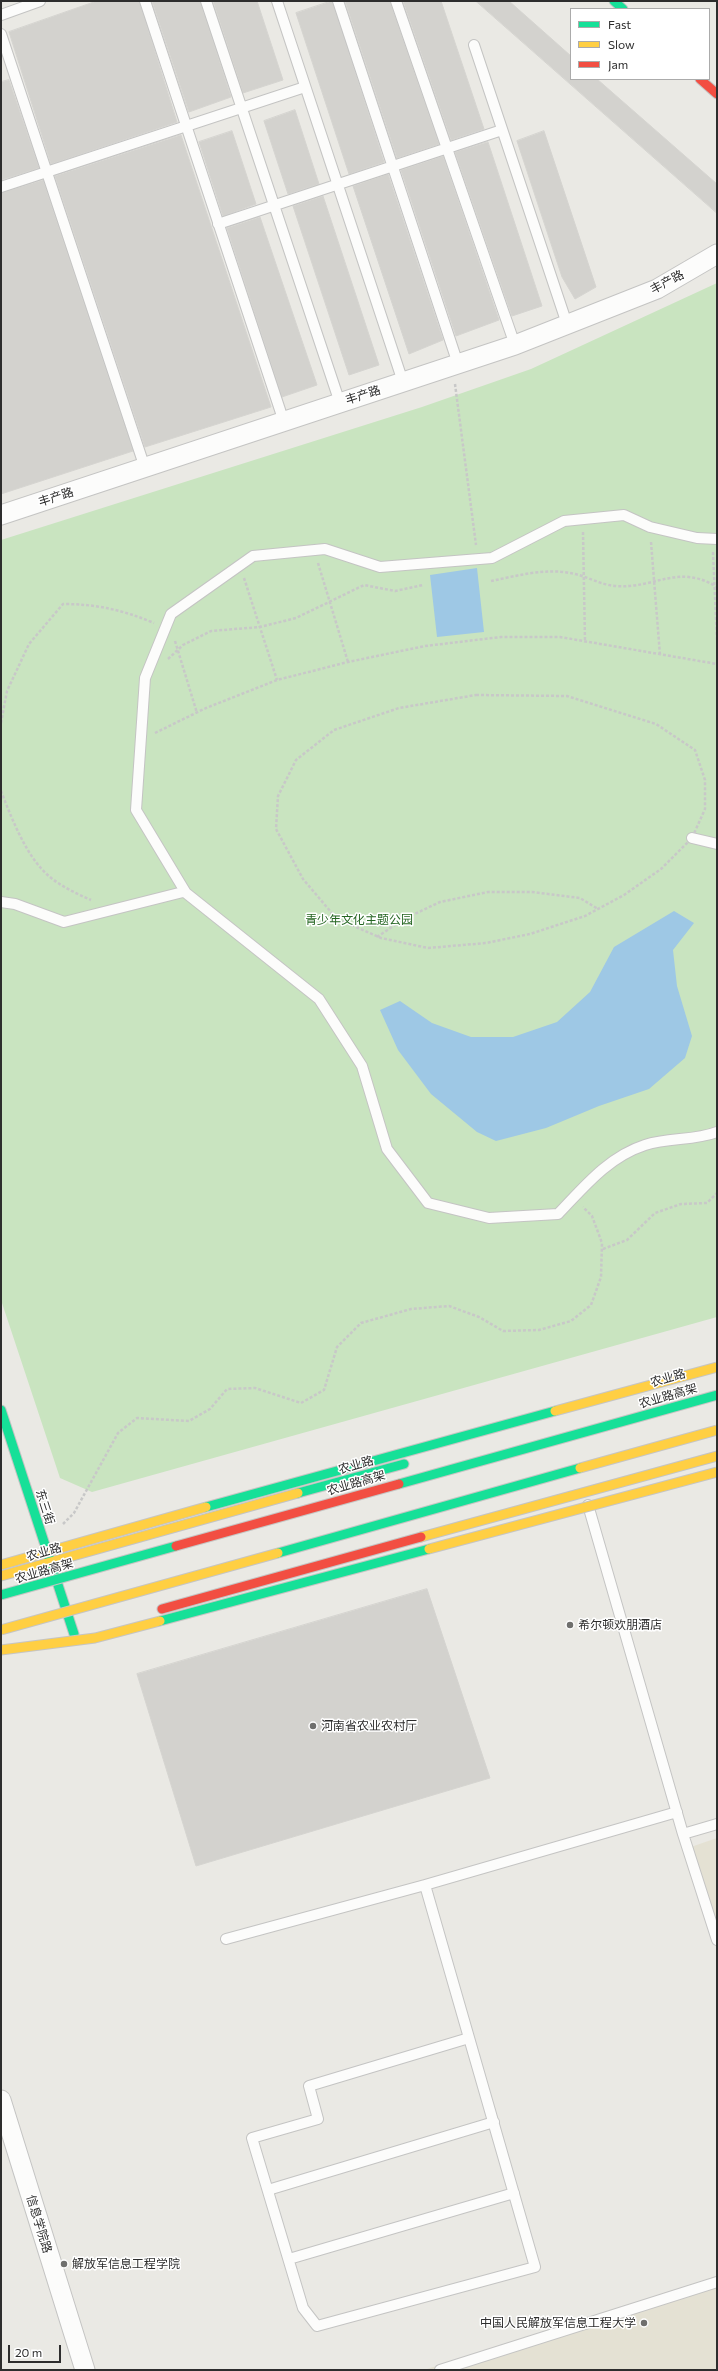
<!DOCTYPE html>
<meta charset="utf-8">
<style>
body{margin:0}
#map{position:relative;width:718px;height:2371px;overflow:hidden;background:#eae9e4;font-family:Commissioner,sans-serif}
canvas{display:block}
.frame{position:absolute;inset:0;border:2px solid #2d2d2d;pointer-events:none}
.legend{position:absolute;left:570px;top:8px;width:140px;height:72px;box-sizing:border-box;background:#fff;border:1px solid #ababab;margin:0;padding:5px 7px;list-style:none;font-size:12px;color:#2d2d2d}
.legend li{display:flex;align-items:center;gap:8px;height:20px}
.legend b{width:20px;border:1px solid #ababab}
.scale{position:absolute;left:8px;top:2345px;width:53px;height:18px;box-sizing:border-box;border:2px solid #2d2d2d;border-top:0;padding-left:5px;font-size:12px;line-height:14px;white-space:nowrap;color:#2d2d2d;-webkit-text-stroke:3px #fff;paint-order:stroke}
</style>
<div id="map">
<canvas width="718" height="2371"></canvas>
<div class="frame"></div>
<ul class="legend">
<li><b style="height:5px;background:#16e098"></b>Fast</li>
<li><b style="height:5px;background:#ffcf43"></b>Slow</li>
<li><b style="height:5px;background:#f24e42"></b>Jam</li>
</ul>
<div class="scale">20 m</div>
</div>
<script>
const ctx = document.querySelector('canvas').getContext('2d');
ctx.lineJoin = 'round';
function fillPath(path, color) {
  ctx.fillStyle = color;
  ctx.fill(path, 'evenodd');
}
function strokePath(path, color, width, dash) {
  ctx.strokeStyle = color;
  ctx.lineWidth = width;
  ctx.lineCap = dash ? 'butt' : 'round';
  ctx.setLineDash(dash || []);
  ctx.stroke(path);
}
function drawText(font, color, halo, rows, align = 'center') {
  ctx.font = font + ' Commissioner,"Noto Sans SC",sans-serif';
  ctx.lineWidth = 3;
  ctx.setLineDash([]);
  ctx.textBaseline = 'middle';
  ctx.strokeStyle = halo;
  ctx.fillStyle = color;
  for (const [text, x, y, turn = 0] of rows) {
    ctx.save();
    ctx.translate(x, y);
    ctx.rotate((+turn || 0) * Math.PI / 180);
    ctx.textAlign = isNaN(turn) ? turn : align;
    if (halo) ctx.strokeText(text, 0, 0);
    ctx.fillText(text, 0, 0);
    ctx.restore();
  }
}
fillPath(new Path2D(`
 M 717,1838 L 717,1947 L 685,1849 Z
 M 717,2276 L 717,2370 L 424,2370 Z`), '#e4e1d3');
fillPath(new Path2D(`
 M 717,283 L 717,1317 L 92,1492 L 60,1478 L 1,1300 L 1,540 L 422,407 L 531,369 Z`), '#c9e4c0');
fillPath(new Path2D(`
 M 477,568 L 484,632 L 437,637 L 430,575 Z
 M 674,911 L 694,923 L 673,950 L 677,986 L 692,1036 L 685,1058 L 649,1089 L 599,1106 L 546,1128 L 496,1141 L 477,1132 L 431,1094 L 398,1050 L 380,1010 L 400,1001 L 432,1023 L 471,1037 L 513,1037 L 557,1022 L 590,992 L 614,947 Z`), '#9ec8e5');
const building = new Path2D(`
 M 97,1 L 139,1 L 177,122 L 51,164 L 9,32 Z
 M 152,1 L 200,1 L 231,97 L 189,112 Z
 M 213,1 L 257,1 L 283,80 L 243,93 Z
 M 332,1 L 384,162 L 349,174 L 296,13 Z
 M 345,1 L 390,1 L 439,144 L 397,158 Z
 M 403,1 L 441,1 L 484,129 L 451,140 Z
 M 476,1 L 509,1 L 571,56 L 571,79 L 597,79 L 717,184 L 717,213 Z
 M 9,80 L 39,168 L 1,180 L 1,82 Z
 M 295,110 L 319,184 L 288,194 L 264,121 Z
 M 232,131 L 256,204 L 223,216 L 199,142 Z
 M 544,131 L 596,287 L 575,299 L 562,277 L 517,141 Z
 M 181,135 L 271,407 L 145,447 L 55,176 Z
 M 488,142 L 542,306 L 512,316 L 455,152 Z
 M 443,156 L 499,320 L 456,336 L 401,170 Z
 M 388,174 L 443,340 L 409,354 L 353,186 Z
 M 43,180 L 133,451 L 1,494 L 1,193 Z
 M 323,196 L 379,365 L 349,375 L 293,206 Z
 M 260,217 L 317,385 L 282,397 L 227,228 Z
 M 427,1589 L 490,1778 L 196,1866 L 137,1674 Z`);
fillPath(building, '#d3d2ce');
strokePath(building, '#d5d4d0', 1);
const lane = new Path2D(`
 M 145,1 L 284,422
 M 206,1 L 340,403
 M 277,1 L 403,382
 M 338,1 L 458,364
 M 396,1 L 515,345
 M 1,15 L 40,1
 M 1,34 L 145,468
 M 474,45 L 567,324
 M 1,187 L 305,87
 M 218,224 L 502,130
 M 717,539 L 697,538 L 650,527 L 624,515 L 564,521 L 492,558 L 380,567 L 325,549 L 253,556 L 171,614 L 145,678 L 136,810 L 186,893 L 319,999 L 362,1066 L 387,1149 L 428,1203 L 489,1218 L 558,1214 C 584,1187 608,1157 645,1145 C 669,1137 694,1141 717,1132
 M 692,838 L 717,844
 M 1,902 L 15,904 L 64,922 L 183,892
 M 588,1505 L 683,1834 L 717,1940
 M 683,1834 L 717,1824
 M 425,1885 L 535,2267 L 317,2326 L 303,2308 L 252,2138 L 318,2119 L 309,2086 L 469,2038
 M 226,1939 L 425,1885 L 677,1812
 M 268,2190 L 494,2122
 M 289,2259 L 514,2193
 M 440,2370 L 717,2282`);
const street = new Path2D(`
 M 1,515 L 515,345 L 657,289 L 717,254
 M 1,2100 L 85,2370`);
const fast = new Path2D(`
 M 614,1 L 623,9
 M 1,1410 L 74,1634
 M 298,1493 L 404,1464`);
const slow = new Path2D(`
 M 421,1537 L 717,1456
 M 1,1576 L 298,1493`);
const jam = new Path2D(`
 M 700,79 L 717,94
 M 162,1609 L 421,1537`);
strokePath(lane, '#c4c4c3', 12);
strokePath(street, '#c4c4c3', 21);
strokePath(fast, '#c4c4c3', 11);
strokePath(slow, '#c4c4c3', 11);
strokePath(jam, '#c4c4c3', 11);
strokePath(new Path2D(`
 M 455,384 L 476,545
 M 583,532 L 585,641
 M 651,542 L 660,655
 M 713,552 L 717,641
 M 318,563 L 348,662
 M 244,578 L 277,680
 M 491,581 C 516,576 545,568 570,573 C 585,575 600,585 616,586 C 655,589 678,563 717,587
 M 175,641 L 197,713
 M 168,659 L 183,645 L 211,631 L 260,627 L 296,618 L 364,585 L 395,591 L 423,585
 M 476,695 L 567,696 L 656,724 L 695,750 L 705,780 L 705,809 L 692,838 L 661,869 L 624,895 L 585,916 L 530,934 L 486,943 L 428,948 L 381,938 L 336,918 L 303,879 L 276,829 L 278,796 L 296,760 L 334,730 L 399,708 Z
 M 1,723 L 7,691 L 29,644 L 63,604 C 96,604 123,610 154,623
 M 155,733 L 206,708 L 277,680 L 348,662 L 425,646 L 501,637 L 560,637 L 717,664
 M 1,791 C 10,814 23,848 40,867 C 53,883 73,892 91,900
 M 377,937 L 404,919 L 440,902 L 488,892 L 532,892 L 580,898 L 598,909
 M 603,1249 L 627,1240 L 655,1213 L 681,1204 L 707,1203 L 717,1193
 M 63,1524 L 74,1513 L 118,1433 L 137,1418 L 189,1421 L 210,1409 L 227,1389 L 255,1388 L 301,1403 L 324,1390 L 337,1347 L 361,1323 L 411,1309 L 449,1306 L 479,1317 L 503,1331 L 539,1330 L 571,1321 L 591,1305 L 601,1277 L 602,1243 L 592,1216 L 583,1207`), '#c8c8c8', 2.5, [3, 2]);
strokePath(lane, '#fcfcfb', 10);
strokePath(street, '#fcfcfb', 19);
strokePath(fast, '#16e098', 9);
strokePath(slow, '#ffcf43', 9);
strokePath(jam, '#f24e42', 9);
const fastBridge = new Path2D(`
 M 399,1484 L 717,1395
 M 206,1507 L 555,1411
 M 278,1553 L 580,1468
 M 1,1595 L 176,1546
 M 160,1621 L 429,1549`);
const slowBridge = new Path2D(`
 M 555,1411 L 717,1367
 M 580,1468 L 717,1430
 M 429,1549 L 717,1472
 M 1,1565 L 206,1507
 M 1,1630 L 278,1553
 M 1,1650 L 95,1638 L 160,1621`);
const jamBridge = new Path2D(`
 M 176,1546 L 399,1484`);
strokePath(fastBridge, '#c6c5c3', 11, []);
strokePath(slowBridge, '#c6c5c3', 11, []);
strokePath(jamBridge, '#c6c5c3', 11, []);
strokePath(fastBridge, '#16e098', 9);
strokePath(slowBridge, '#ffcf43', 9);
strokePath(jamBridge, '#f24e42', 9);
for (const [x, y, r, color] of [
 [570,1625,4,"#6f6f6d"],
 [313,1726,4,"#6f6f6d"],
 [64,2264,4,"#6f6f6d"],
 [644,2323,4,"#6f6f6d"]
]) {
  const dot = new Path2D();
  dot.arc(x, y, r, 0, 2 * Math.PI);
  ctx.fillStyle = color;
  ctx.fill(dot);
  strokePath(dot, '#fff', 1.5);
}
drawText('12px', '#2d2d2d', '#fff', [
 ["丰产路",667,282,-28],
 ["丰产路",363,395,-18],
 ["丰产路",56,497,-18],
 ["农业路",668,1378,-16],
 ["农业路高架",668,1396,-16],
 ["农业路",356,1465,-16],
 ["农业路高架",356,1483,-16],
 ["东三街",45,1507,72],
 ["农业路",44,1552,-16],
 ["农业路高架",44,1571,-16],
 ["信息学院路",39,2224,73]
]);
drawText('12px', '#256622', '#fff', [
 ["青少年文化主题公园",359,920]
]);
drawText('12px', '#2d2d2d', '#fff', [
 ["希尔顿欢朋酒店",578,1625],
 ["河南省农业农村厅",321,1726],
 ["解放军信息工程学院",72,2264],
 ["中国人民解放军信息工程大学",636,2323,"right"]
], 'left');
</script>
